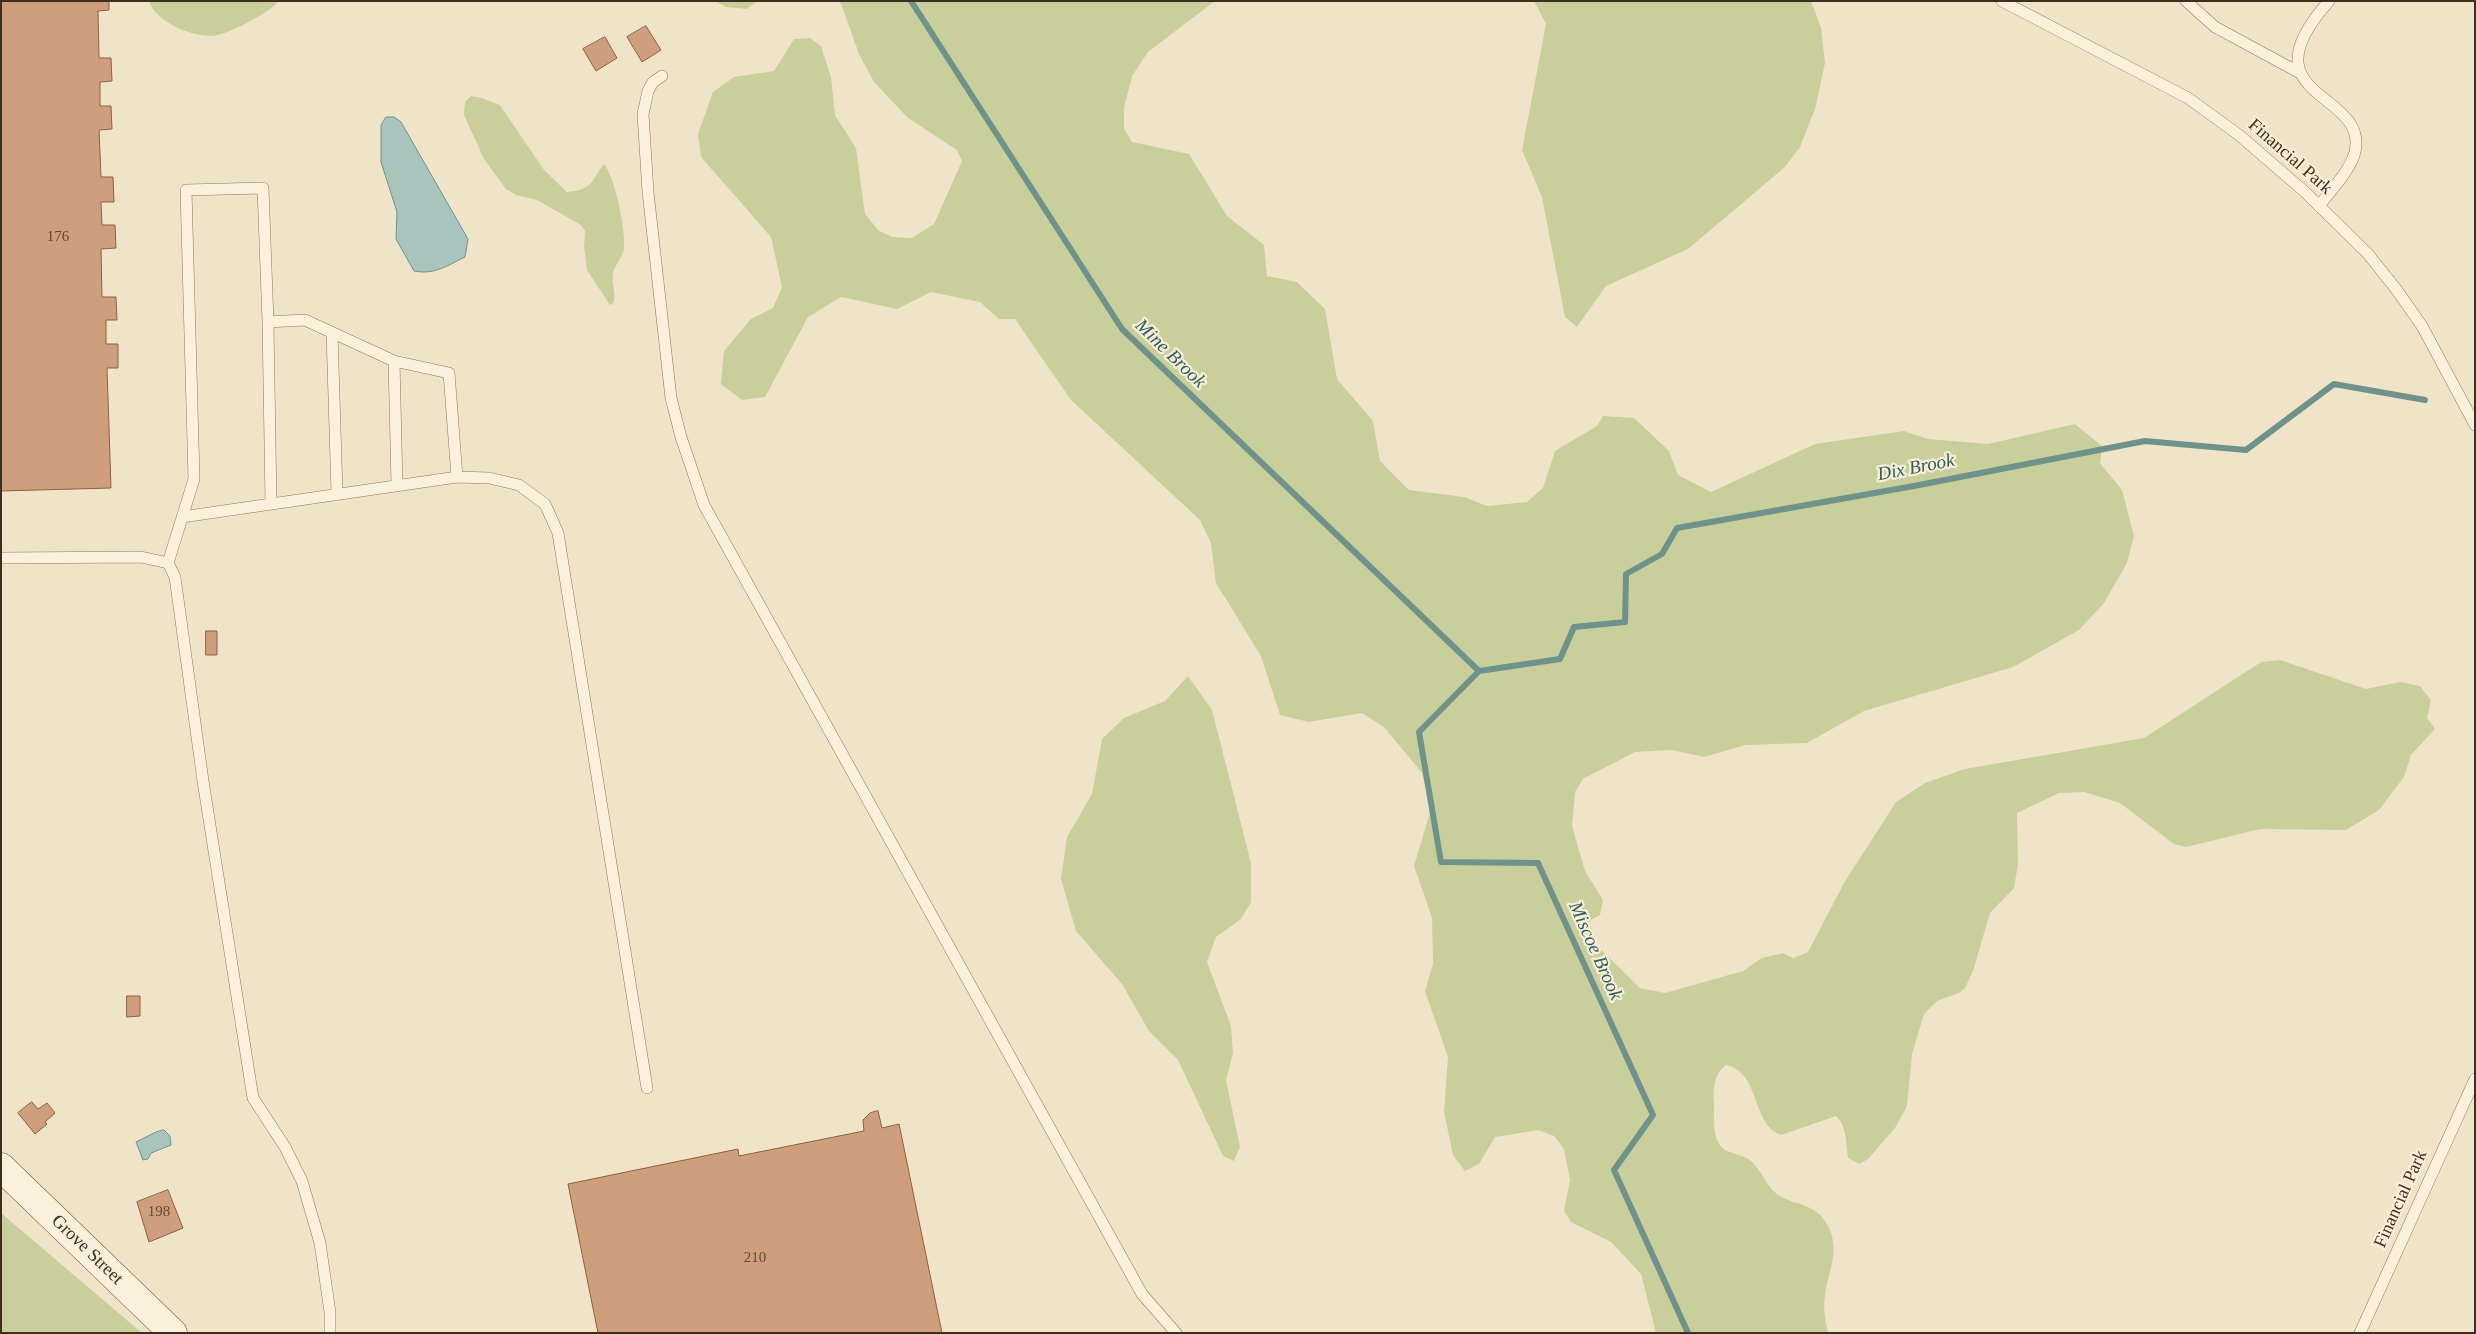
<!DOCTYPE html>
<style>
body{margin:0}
#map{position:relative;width:2476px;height:1334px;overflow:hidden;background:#f0e4c8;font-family:Georgia,serif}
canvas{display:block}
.frame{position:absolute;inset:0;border:2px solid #3d2e20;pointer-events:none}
</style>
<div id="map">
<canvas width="2476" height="1334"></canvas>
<div class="frame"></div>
</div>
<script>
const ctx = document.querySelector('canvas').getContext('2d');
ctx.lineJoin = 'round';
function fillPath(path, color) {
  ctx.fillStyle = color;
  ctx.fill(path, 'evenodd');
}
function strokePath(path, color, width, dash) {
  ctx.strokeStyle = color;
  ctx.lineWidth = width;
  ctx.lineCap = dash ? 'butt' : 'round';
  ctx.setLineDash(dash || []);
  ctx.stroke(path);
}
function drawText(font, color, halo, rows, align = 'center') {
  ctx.font = font + ' Georgia,serif';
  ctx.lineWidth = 4.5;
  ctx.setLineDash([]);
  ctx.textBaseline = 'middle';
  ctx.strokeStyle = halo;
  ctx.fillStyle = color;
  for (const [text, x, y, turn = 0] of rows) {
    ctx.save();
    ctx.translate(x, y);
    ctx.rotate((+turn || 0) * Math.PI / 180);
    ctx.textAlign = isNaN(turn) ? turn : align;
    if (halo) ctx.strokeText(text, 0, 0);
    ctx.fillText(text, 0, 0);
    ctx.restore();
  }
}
fillPath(new Path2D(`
 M 149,1 L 279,1 C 269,13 226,36 211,36 C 190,36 156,22 149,1 Z
 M 715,1 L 757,1 L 747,9 L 726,7 Z
 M 840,1 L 1215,1 L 1148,52 L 1132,76 L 1124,108 L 1124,129 L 1132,142 L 1189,154 L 1227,216 L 1264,245 L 1267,276 L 1297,282 L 1325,309 L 1337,379 L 1373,421 L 1380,461 L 1409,490 L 1464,497 L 1487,506 L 1527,502 L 1543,488 L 1555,451 L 1597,426 L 1603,416 L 1634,418 L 1669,451 L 1678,475 L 1711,492 L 1815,444 L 1904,431 L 1928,439 L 1988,444 L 2075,424 L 2102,446 L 2100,463 L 2122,490 L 2134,536 L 2127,563 L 2104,603 L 2079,630 L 2013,667 L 1864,711 L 1807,743 L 1745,745 L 1704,757 L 1672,750 L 1635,752 L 1583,779 L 1575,792 L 1572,826 L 1585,871 L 1603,900 L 1600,915 L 1589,921 L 1598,947 L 1640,988 L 1665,993 L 1743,971 L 1762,958 L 1783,953 L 1793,958 L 1808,952 L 1844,883 L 1896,802 L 1925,783 L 1965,769 L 2144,738 L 2261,662 L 2280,660 L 2366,689 L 2400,682 L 2420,686 L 2431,700 L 2427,718 L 2435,729 L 2411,755 L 2404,777 L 2379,810 L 2346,830 L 2260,829 L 2186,847 L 2174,844 L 2120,803 L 2084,792 L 2059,793 L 2017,813 L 2018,864 L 2014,888 L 1990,913 L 1973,971 L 1965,988 L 1959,993 L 1937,1001 L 1924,1014 L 1912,1054 L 1907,1106 L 1895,1128 L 1868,1159 L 1859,1164 L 1848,1158 C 1846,1144 1847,1126 1836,1116 L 1781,1135 C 1751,1124 1761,1073 1726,1065 C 1714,1074 1713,1088 1714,1102 C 1715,1119 1710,1146 1730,1152 C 1736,1155 1746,1156 1751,1161 C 1761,1169 1766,1186 1777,1194 C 1796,1207 1817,1202 1829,1228 C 1840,1251 1828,1272 1825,1295 C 1823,1307 1825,1320 1828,1333 L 1656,1333 L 1641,1274 L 1611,1242 L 1571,1222 L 1564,1211 L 1570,1180 L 1564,1149 L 1554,1136 L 1538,1130 L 1495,1137 L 1479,1164 L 1465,1171 L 1453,1155 L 1444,1112 L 1448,1057 L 1425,991 L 1433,964 L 1432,918 L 1414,866 L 1431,809 L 1422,773 L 1384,727 L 1362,713 L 1309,722 L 1280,715 L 1261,656 L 1216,583 L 1211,543 L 1200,520 L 1071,400 L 1015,319 L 999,319 L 980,302 L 931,292 L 897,309 L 841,297 L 808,317 L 765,397 L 742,400 L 721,384 L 724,351 L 751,319 L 773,308 L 782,287 L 771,237 L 701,157 L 698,134 L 713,92 L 734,77 L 774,71 L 794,39 L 810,38 L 821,46 L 831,77 L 835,115 L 856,148 L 865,214 L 879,231 L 893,237 L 912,238 L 934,224 L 962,161 L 957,150 L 908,118 L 874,82 L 859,54 Z
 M 1534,1 L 1811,1 L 1821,28 L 1825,63 L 1815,109 L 1800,147 L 1785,167 L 1688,249 L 1606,286 L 1577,327 L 1565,317 L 1542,197 L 1522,150 L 1546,24 Z
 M 471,96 L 482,98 L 500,105 L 544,170 L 567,192 C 595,189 590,181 604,164 C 615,177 626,231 624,249 C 622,258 615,265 613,273 C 611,284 617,294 613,304 L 610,305 L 587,270 L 584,247 L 585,231 L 581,225 L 537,200 L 516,195 L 506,189 L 484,159 L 464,115 L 465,102 Z
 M 1188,676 L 1212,710 L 1251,863 L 1251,902 L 1241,919 L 1216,937 L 1207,962 L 1231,1026 L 1233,1053 L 1226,1080 L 1240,1147 L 1234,1161 L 1223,1156 L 1178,1060 L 1149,1031 L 1122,984 L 1076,931 L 1061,879 L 1067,837 L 1092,794 L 1102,739 L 1124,718 L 1165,701 Z
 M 1,1213 L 142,1333 L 1,1333 Z`), '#c9cf9b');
const water = new Path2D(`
 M 386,117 L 394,117 L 401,122 L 468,239 L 465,257 C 447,266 434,275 414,271 L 396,239 L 397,212 L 381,162 L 381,126 Z
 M 164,1130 L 170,1136 L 171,1145 L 151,1153 L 148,1159 L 143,1160 L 136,1142 L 156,1132 Z`);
fillPath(water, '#a9c4bc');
strokePath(water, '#6f938a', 1);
strokePath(new Path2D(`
 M 911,1 L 1122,329 L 1479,671
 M 1479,671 L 1560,659 L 1574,627 L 1625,622 L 1626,574 L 1662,554 L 1677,528 L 1914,486 L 2145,441 L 2246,450 L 2334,384 L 2425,400
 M 1479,671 L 1419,732 L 1441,862 L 1538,863 L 1653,1115 L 1614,1170 L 1688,1333`), '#6f938a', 6);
const building = new Path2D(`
 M 1,1 L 109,1 L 109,10 L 98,11 L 99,58 L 111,58 L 112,81 L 100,82 L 100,106 L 111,106 L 112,129 L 99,130 L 101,177 L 113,177 L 114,202 L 101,202 L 102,225 L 115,225 L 116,248 L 101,249 L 102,297 L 116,297 L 117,320 L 106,320 L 106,344 L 118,344 L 118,368 L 107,368 L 111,488 L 1,491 Z
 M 646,26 L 661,50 L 642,62 L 627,37 Z
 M 605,37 L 617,58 L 596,71 L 583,49 Z
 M 206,631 L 217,631 L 217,655 L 206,655 Z
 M 127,996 L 140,996 L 140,1016 L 127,1017 Z
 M 32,1102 L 38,1109 L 47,1103 L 55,1113 L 45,1122 L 47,1124 L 35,1134 L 18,1113 Z
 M 878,1111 L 882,1128 L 899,1124 L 942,1333 L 598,1333 L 568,1184 L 738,1149 L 739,1156 L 864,1131 L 863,1120 L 870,1113 Z
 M 168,1190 L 183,1228 L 149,1242 L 137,1202 Z`);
fillPath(building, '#cf9f7d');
strokePath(building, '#8d5f41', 1);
const service = new Path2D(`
 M 2002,1 L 2188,98 L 2239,135 L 2305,192 L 2368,254 L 2396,289 L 2422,326 L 2475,425
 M 2186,1 L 2215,27 L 2300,73
 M 662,76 L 653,82 L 648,91 L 643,114 L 648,192 L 671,398 L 681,437 L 704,505 L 1142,1294 L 1176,1333
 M 2319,206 C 2331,190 2350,171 2355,152 C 2369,90 2241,100 2329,1
 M 268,322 L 271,503
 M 332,333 L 337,493
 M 394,361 L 397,485
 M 457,477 L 489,478 L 519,485 L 545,504 L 558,533 L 647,1088
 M 1,558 L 141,557 L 168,563 L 175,577 L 203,781 L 253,1098 L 285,1147 L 302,1181 L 320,1243 L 330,1312 L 330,1333
 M 168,563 L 194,479 L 186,190 L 263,188 L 268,322 L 305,320 L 394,361 L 449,373 L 457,477 L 182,517
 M 2360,1333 L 2475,1079`);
const secondary = new Path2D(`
 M 1,1167 L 173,1333`);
strokePath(service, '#8d765c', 12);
strokePath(secondary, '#6f573f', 29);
strokePath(service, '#faf1dc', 11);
strokePath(secondary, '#faf1dc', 28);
drawText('15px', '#624a37', null, [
 ["176",58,237],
 ["198",159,1212],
 ["210",755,1258]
]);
drawText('18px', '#3d2e20', '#f7eed8', [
 ["Financial Park",2290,157,41],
 ["Financial Park",2401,1199,-66],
 ["Grove Street",87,1250,44]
]);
drawText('italic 19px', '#2f5d5a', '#f7eed8', [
 ["Mine Brook",1170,354,44],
 ["Dix Brook",1916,468,-11],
 ["Miscoe Brook",1595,951,66]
]);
</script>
